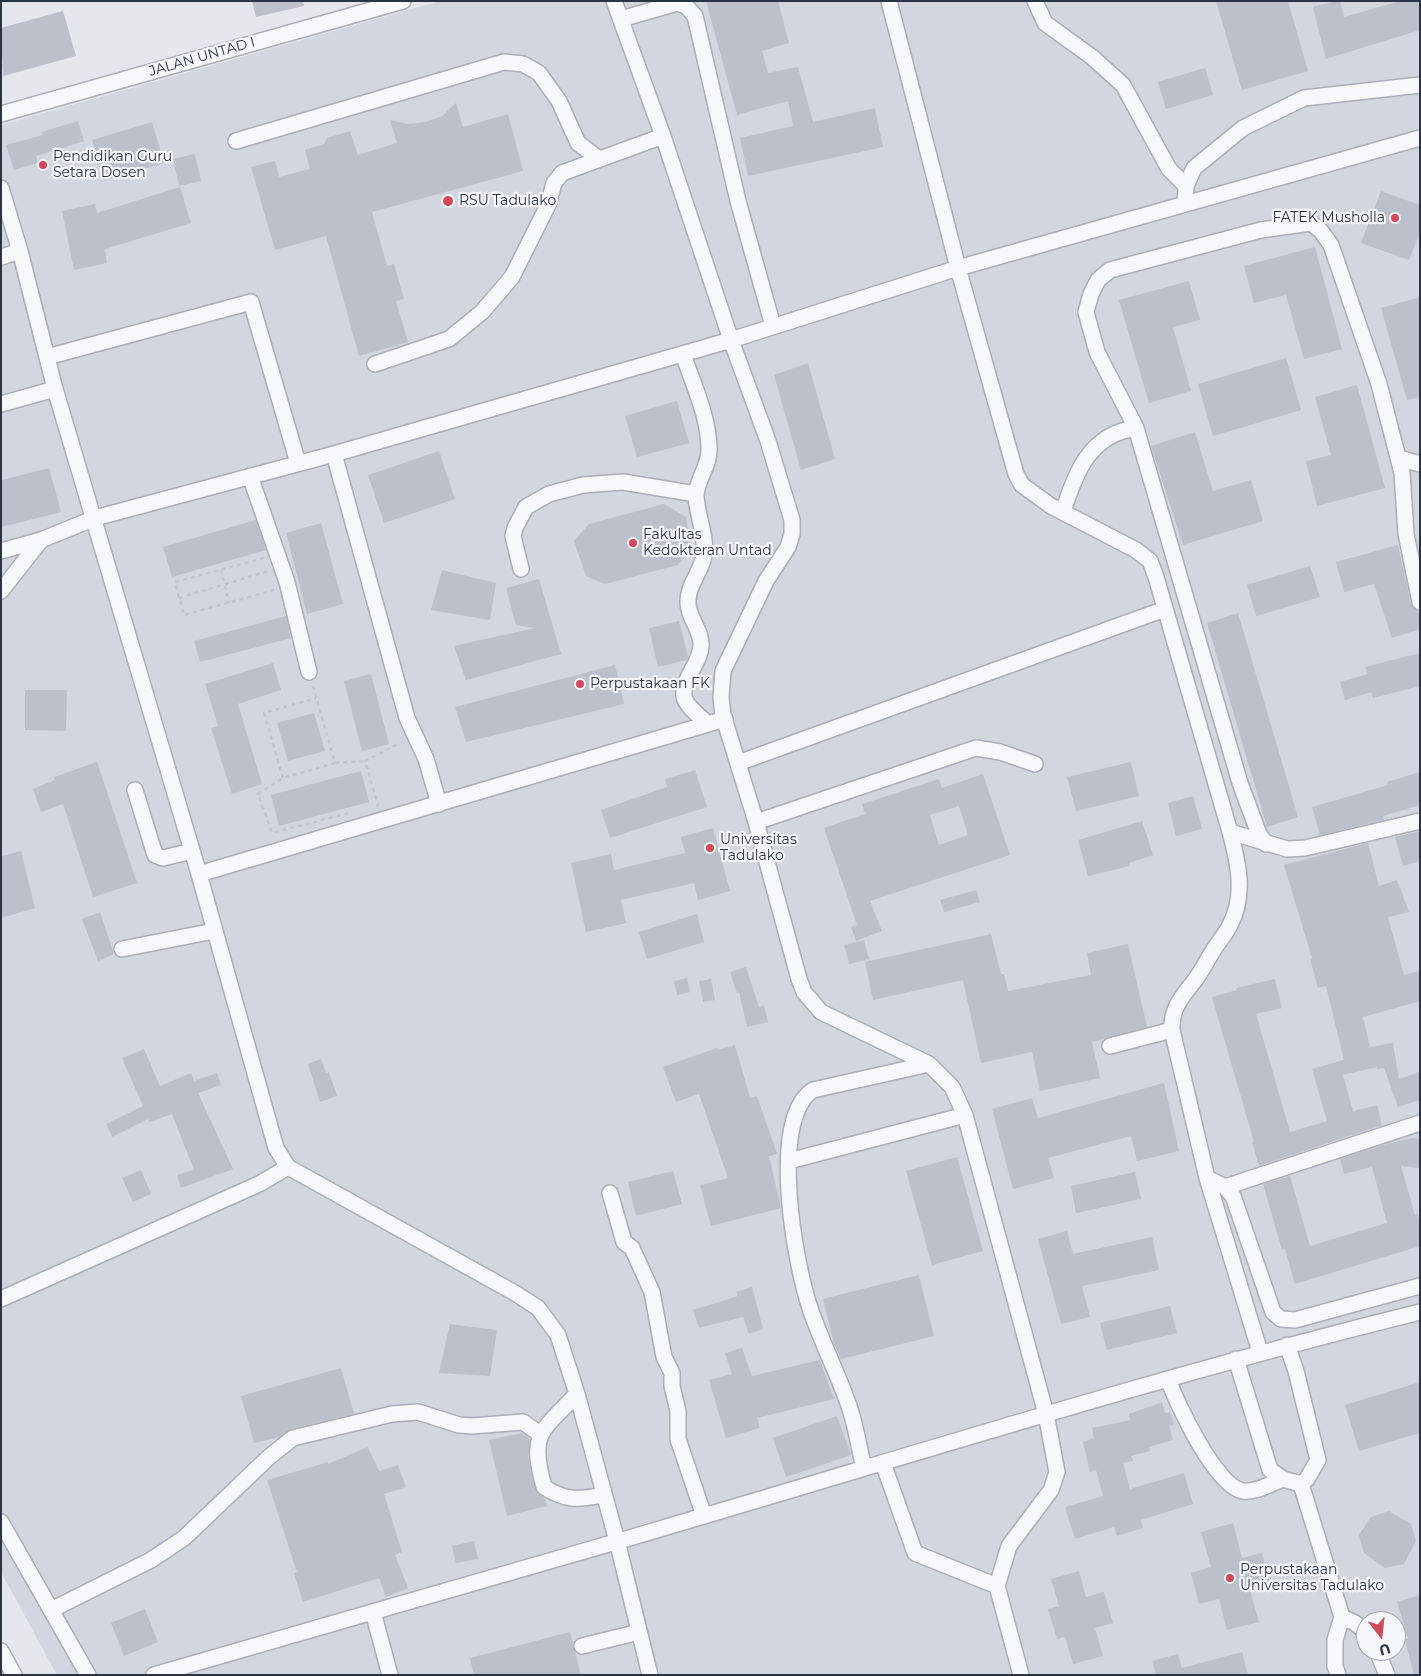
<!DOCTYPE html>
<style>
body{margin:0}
#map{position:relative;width:1421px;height:1676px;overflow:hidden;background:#e4e7ec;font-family:Montserrat,sans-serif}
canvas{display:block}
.frame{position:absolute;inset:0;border:2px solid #2b3445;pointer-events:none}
.north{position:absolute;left:1356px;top:1611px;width:50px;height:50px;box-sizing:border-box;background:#f4f6f9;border:1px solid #a4a8b1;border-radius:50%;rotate:164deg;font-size:14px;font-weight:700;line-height:20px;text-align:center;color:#2b3445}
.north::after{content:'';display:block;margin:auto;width:18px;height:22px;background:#d1495b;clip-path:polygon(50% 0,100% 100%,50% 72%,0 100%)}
</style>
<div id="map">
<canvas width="1421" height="1676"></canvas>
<div class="frame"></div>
<div class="north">U</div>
</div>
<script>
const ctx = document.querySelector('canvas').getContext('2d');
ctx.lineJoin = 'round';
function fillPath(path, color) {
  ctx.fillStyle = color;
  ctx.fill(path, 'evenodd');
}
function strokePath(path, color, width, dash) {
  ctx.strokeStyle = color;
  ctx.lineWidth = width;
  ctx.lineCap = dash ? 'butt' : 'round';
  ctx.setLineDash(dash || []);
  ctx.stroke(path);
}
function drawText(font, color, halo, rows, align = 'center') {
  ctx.font = font + ' Montserrat,sans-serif';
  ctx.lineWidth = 4.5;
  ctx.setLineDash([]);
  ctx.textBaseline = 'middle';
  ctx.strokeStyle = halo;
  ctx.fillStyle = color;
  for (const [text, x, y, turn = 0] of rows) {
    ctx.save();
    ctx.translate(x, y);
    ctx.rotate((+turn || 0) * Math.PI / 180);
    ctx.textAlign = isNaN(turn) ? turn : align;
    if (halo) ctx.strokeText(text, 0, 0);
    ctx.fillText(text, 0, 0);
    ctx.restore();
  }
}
fillPath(new Path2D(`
 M 440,1 L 1420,1 L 1420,1675 L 57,1675 L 1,1572 L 1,125 ZM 1366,1621 L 1396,1621 L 1396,1651 L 1366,1651 Z`), '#d2d6de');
fillPath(new Path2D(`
 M 252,1 L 303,1 L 304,6 L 256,17 Z
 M 706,1 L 778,1 L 789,43 L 762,51 L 768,73 L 798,67 L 813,122 L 875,108 L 883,147 L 748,176 L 740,138 L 793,126 L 788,101 L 737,115 Z
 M 1216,1 L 1288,1 L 1308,71 L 1242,90 Z
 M 1335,1 L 1340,1 L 1344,17 L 1400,1 L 1420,1 L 1420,30 L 1326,59 L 1313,7 Z
 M 63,11 L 76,56 L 3,76 L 1,28 Z
 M 1205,68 L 1213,95 L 1166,109 L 1158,82 Z
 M 456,103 L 463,127 L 508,114 L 523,171 L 372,212 L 387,266 L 394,264 L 404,299 L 396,301 L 408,342 L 359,356 L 326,236 L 275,250 L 251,167 L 275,161 L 279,177 L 310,169 L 305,150 L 324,144 L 327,138 L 350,131 L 358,155 L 397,143 L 390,120 L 409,124 L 426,122 L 442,116 Z
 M 78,121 L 84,141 L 36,156 L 38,163 L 14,170 L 6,145 L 43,135 L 42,132 Z
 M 152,122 L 164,163 L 104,181 L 92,140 Z
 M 195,154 L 201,181 L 179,186 L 173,159 Z
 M 180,187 L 191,223 L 105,249 L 107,263 L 74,270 L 62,211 L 95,204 L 97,213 Z
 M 1381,191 L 1420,205 L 1420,232 L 1409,260 L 1361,243 Z
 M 1315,247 L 1342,349 L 1304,359 L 1286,295 L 1254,303 L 1244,266 Z
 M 1189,281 L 1200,320 L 1173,327 L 1191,391 L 1149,403 L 1119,300 Z
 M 1420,297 L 1420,397 L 1407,400 L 1381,308 Z
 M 1286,358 L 1301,410 L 1213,436 L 1198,384 Z
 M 808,363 L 835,459 L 801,470 L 774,375 Z
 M 1357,385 L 1385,488 L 1317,506 L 1306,461 L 1331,455 L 1315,397 Z
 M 677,401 L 689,443 L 637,457 L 625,416 Z
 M 1195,432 L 1213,491 L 1251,480 L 1263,521 L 1183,545 L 1151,446 Z
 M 439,451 L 455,499 L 384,523 L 368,475 Z
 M 49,468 L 61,512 L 1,527 L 1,480 Z
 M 664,504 L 686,517 L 691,545 L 678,565 L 605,584 L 586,576 L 574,541 L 589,524 Z
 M 256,520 L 266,550 L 172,577 L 163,547 Z
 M 321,523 L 343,604 L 307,614 L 286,533 Z
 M 1398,545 L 1411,604 L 1420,615 L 1420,629 L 1392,638 L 1374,584 L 1344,592 L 1336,562 Z
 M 1310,566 L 1320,597 L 1256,616 L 1247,585 Z
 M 442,570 L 496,583 L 490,620 L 431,610 Z
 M 539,579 L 561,654 L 466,680 L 454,646 L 535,628 L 516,625 L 506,588 Z
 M 1238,613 L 1298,817 L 1267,827 L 1207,623 Z
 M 286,616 L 291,638 L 200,662 L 194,641 Z
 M 679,621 L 688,657 L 687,660 L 658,667 L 649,628 Z
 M 1420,653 L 1420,686 L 1373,698 L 1371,692 L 1345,700 L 1340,682 L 1367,674 L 1365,667 Z
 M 273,663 L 281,690 L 238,704 L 262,784 L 232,794 L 211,728 L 218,726 L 205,684 Z
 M 615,665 L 624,704 L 466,742 L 455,707 Z
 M 371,674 L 389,744 L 362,751 L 344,681 Z
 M 25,690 L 67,690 L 66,731 L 25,730 Z
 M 314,713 L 325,751 L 288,761 L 277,723 Z
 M 97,762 L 137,883 L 93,897 L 63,804 L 41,812 L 33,789 L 55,780 L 54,777 Z
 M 1131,762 L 1139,796 L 1076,811 L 1067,777 Z
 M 695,770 L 707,807 L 610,838 L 601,810 L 667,787 L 665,779 Z
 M 361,771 L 369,802 L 279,826 L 271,795 Z
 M 1420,772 L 1420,805 L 1383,816 L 1384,820 L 1320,835 L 1312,807 L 1388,785 L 1387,782 Z
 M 983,774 L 1010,855 L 870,901 L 882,931 L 856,941 L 851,927 L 857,925 L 824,828 L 865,814 L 862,804 L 939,779 L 942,788 ZM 959,806 L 968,835 L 939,845 L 930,815 Z
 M 1193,796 L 1202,829 L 1176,836 L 1168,803 Z
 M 1142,821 L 1153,855 L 1129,863 L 1130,866 L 1088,876 L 1078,840 Z
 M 713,828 L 730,891 L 698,900 L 694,883 L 621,900 L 626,923 L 586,932 L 571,863 L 611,854 L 614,870 L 685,853 L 681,837 Z
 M 1420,831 L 1420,861 L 1403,866 L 1395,837 Z
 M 1368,843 L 1379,886 L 1397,880 L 1409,912 L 1388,917 L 1404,975 L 1420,971 L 1420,1001 L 1363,1017 L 1370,1047 L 1393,1043 L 1399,1079 L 1420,1072 L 1420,1100 L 1398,1107 L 1384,1068 L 1377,1069 L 1377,1067 L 1343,1075 L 1353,1111 L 1377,1105 L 1382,1125 L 1259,1166 L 1252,1142 L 1254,1142 L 1212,997 L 1237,990 L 1236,988 L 1275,979 L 1282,1008 L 1256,1014 L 1290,1132 L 1327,1121 L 1312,1069 L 1344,1060 L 1326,986 L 1318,988 L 1310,959 L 1312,958 L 1284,865 Z
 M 21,851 L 35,908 L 1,918 L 1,856 Z
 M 976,890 L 980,902 L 944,912 L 940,900 Z
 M 100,912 L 114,954 L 98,961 L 82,919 Z
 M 697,914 L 704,942 L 647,959 L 639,932 Z
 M 991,934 L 1001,974 L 1004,974 L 1008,991 L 1091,975 L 1087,953 L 1128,944 L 1147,1027 L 1092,1042 L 1100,1078 L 1040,1091 L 1032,1052 L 981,1063 L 963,980 L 873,1000 L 865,962 Z
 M 864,940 L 869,959 L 849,964 L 844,945 Z
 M 746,967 L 759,1007 L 764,1005 L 768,1022 L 747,1027 L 739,992 L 737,993 L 730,972 Z
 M 687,978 L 690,992 L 677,995 L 674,981 Z
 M 711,979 L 715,1000 L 703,1002 L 699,981 Z
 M 735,1045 L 750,1098 L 757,1096 L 777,1154 L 769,1156 L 781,1208 L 711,1226 L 700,1185 L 728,1178 L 699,1094 L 676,1102 L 663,1067 L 717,1048 L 718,1050 Z
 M 144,1049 L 160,1086 L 191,1073 L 194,1081 L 217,1073 L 221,1085 L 198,1093 L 233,1169 L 181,1188 L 177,1175 L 194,1170 L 172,1114 L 149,1122 L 148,1119 L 112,1137 L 106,1124 L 143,1106 L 122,1058 Z
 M 321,1059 L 326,1073 L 329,1072 L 337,1096 L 320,1102 L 308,1064 Z
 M 1164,1083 L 1179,1151 L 1137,1161 L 1131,1136 L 1048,1158 L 1054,1178 L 1013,1189 L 992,1109 L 1032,1098 L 1038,1118 Z
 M 1413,1138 L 1420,1139 L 1420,1168 L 1401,1166 L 1415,1215 L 1417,1214 L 1420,1224 L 1420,1246 L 1295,1284 L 1285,1249 L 1282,1250 L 1263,1184 L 1290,1176 L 1310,1246 L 1387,1223 L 1372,1167 L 1344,1174 L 1340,1159 L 1387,1144 Z
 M 957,1157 L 983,1251 L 932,1265 L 906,1171 Z
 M 141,1170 L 151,1194 L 133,1202 L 122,1178 Z
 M 673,1171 L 682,1204 L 636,1216 L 628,1182 Z
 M 1135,1172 L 1141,1199 L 1076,1213 L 1071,1186 Z
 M 1067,1231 L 1073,1254 L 1152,1237 L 1159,1270 L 1082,1286 L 1090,1317 L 1061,1324 L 1038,1239 Z
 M 919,1275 L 934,1336 L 841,1359 L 834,1344 L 823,1299 Z
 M 752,1287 L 763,1329 L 749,1334 L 743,1317 L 699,1328 L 693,1310 L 738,1296 L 736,1292 Z
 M 1170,1306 L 1177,1333 L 1107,1350 L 1100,1323 Z
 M 450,1324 L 497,1330 L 490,1376 L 439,1373 Z
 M 742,1348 L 752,1376 L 820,1360 L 834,1399 L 757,1418 L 760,1428 L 726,1438 L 709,1380 L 732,1374 L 725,1353 Z
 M 341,1368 L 354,1414 L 291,1429 L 280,1437 L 254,1443 L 241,1396 Z
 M 1420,1382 L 1420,1433 L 1359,1451 L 1345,1405 Z
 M 1162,1402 L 1165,1413 L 1170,1412 L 1174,1425 L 1169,1426 L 1173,1440 L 1149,1447 L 1150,1451 L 1131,1456 L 1133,1461 L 1123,1463 L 1130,1489 L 1184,1473 L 1193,1504 L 1141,1520 L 1143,1528 L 1117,1536 L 1114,1527 L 1075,1539 L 1065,1507 L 1103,1496 L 1096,1470 L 1090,1472 L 1083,1442 L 1094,1438 L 1092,1428 L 1130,1420 L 1129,1414 Z
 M 837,1416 L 851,1455 L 786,1477 L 773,1438 Z
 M 522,1433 L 530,1439 L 528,1456 L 535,1489 L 545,1499 L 547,1506 L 507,1516 L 489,1440 Z
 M 368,1447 L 379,1471 L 398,1465 L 406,1487 L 384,1494 L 402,1552 L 395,1555 L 408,1588 L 386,1597 L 379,1578 L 303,1602 L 294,1573 L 297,1572 L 267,1480 L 328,1462 L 328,1464 Z
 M 1389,1511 L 1411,1524 L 1416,1541 L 1404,1564 L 1385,1568 L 1364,1553 L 1359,1535 L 1371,1517 Z
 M 1233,1523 L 1242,1558 L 1262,1553 L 1270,1584 L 1250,1590 L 1259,1622 L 1227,1630 L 1219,1599 L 1199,1604 L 1191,1573 L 1211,1567 L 1201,1532 Z
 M 474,1541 L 478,1559 L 456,1563 L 452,1546 Z
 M 1079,1571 L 1086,1597 L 1104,1592 L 1113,1623 L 1095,1628 L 1103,1656 L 1073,1664 L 1065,1637 L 1057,1639 L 1048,1609 L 1059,1606 L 1051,1579 Z
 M 1420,1595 L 1420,1675 L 1414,1675 L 1405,1640 L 1408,1639 L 1397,1602 Z
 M 145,1609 L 158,1642 L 124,1656 L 111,1623 Z
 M 570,1632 L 581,1675 L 474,1675 L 470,1658 Z
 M 1242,1652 L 1248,1675 L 1156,1675 L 1152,1661 L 1178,1654 L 1182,1668 Z`), '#bbc0ca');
const minor = new Path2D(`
 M 614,1 L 663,136 L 731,340 L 768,441 L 792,520 L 792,534 L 788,547 L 766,581 L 723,671 L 721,698 L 723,715 L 756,822 L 799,979 L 804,992 L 821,1012 L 929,1064 L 952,1087 L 965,1115 L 1046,1414 L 1057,1472 L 1051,1490 L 1009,1546 L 997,1586 L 1021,1675
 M 889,1 L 958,268 L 1016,474 L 1022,485 L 1051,506 L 1136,550 L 1150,561 L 1156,577 L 1230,832 C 1238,862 1246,895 1230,925 C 1226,934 1218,942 1213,951 C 1207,960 1202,971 1195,980 C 1182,997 1171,1008 1172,1030 L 1207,1178 L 1260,1352
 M 1035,1 L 1045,23 L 1092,57 L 1123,85 L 1169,169 L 1186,186
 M 621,19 L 677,3 L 686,6 L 695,16 L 738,201 L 773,326
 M 1,114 L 403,1
 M 236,141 L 504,62 L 523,64 L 539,73 L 559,101 L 578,143 L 599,159
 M 1,188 L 20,251 L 55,389 L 199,874 L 276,1148 L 288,1167 L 515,1293 L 538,1308 L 558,1335 L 577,1394 L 617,1541 L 650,1675
 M 1185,204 L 1186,186 L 1194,168 L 1243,128 L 1304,98 L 1420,85
 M 1,257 L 20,251
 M 683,354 C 693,384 709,417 709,449 C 710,465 696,481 696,496 C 697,516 707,536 704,556 C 701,572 687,586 688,603 C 688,618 702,630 701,646 C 700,664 682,678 684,696 C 685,706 701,717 708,724
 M 47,357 L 251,302 L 298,463
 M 375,364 L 449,339 L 482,312 L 512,277 L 548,205 L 554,183 L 562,173 L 663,136
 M 1,404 L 55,389
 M 334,454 L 407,718 L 426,759 L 439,804
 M 1399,458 L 1420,464
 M 250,476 L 287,582 L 309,672
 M 1063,512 C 1075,473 1090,434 1136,428
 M 1,551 L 41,540 L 95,518 L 334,454 L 731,340 L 958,268 L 1420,138
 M 521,569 L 513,536 L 515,528 L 526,507 L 549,494 L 583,485 L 623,482 L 696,494
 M 1,591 L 41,540
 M 738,763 L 1165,609
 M 135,790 L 155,855 L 163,858 L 192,851
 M 756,822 L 976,748 L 1000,752 L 1035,764
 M 1230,832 L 1287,849 L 1305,848 L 1420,821
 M 1266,844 L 1259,834 L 1240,783 L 1136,428 L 1097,352 L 1086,312 L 1091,294 L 1098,280 L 1110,270 L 1261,230 L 1311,223 L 1321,231 L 1331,245 L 1379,384 L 1402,473 L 1406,534 L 1420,602
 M 199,874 L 725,719
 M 122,949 L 214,931
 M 1110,1046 L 1172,1030
 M 789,1161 L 965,1115
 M 1207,1178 L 1225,1187 L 1233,1196 L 1273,1312 L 1281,1319 L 1295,1320 L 1420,1286
 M 1225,1187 L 1420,1123
 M 610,1193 L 624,1242 L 632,1248 L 652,1292 L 664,1357 L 672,1373 L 672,1386 L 678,1411 L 678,1439 L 704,1516
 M 1,1299 L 259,1184 L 288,1167
 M 1287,1345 L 1296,1371 L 1318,1460 L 1307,1479 L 1301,1484
 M 1236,1359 L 1270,1470 L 1283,1479 L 1301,1484 L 1342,1617 L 1335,1640 L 1335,1666 L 1338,1675
 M 1168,1379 C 1177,1404 1216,1487 1243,1491 C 1256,1493 1272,1483 1283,1479
 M 577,1394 C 541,1432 529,1433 544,1487 C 566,1501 578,1500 603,1495
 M 883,1463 L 915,1553 L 997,1586
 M 864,1468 C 859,1448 856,1426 849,1406 C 838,1374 822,1343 811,1311 C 795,1266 768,1119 813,1090 L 929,1064
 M 1,1522 L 88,1675
 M 51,1610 L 151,1560 L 184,1538 L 269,1457 L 293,1438 L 392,1414 L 418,1412 L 459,1425 L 472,1426 L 523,1422 L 540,1434
 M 373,1612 L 390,1675
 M 1342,1617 L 1355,1623 L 1366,1632
 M 582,1646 L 639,1632
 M 1,1651 L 14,1675
 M 1377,1651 L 1387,1675
 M 154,1675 C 338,1622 523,1570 707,1515 C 944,1445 1180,1371 1420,1312`);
strokePath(minor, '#a9aeb7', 18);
strokePath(new Path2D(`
 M 264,558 L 175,582 L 184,615 L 274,590
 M 221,570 L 229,603
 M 179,598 L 269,571
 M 313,686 L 335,763 L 283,778 L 258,794 L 272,833 L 349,813
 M 335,763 L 365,761
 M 283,778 L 264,713 L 316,698
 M 376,806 L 378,805 L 365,761 L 402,742`), '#c2c5cb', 2.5, [4, 4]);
strokePath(minor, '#f7f8fa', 15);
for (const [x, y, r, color] of [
 [43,165,5,"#d1495b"],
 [448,201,6,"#d1495b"],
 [1395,218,5,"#d1495b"],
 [633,543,5,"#d1495b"],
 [580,684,5,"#d1495b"],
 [710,848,5,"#d1495b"],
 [1230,1578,5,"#d1495b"]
]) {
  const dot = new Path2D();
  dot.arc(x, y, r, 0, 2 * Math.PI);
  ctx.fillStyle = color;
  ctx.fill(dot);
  strokePath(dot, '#f4f6f9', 2);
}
drawText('14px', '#2b3445', '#f4f6f9', [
 ["JALAN UNTAD I",202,57,-16]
]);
drawText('14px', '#2b3445', '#f4f6f9', [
 ["Pendidikan Guru",53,157],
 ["Setara Dosen",53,173],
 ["RSU Tadulako",459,201],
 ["FATEK Musholla",1385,218,"right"],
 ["Fakultas",643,535],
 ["Kedokteran Untad",643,551],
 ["Perpustakaan FK",590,684],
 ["Universitas",720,840],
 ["Tadulako",720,856],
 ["Perpustakaan",1240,1570],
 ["Universitas Tadulako",1240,1586]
], 'left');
</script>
